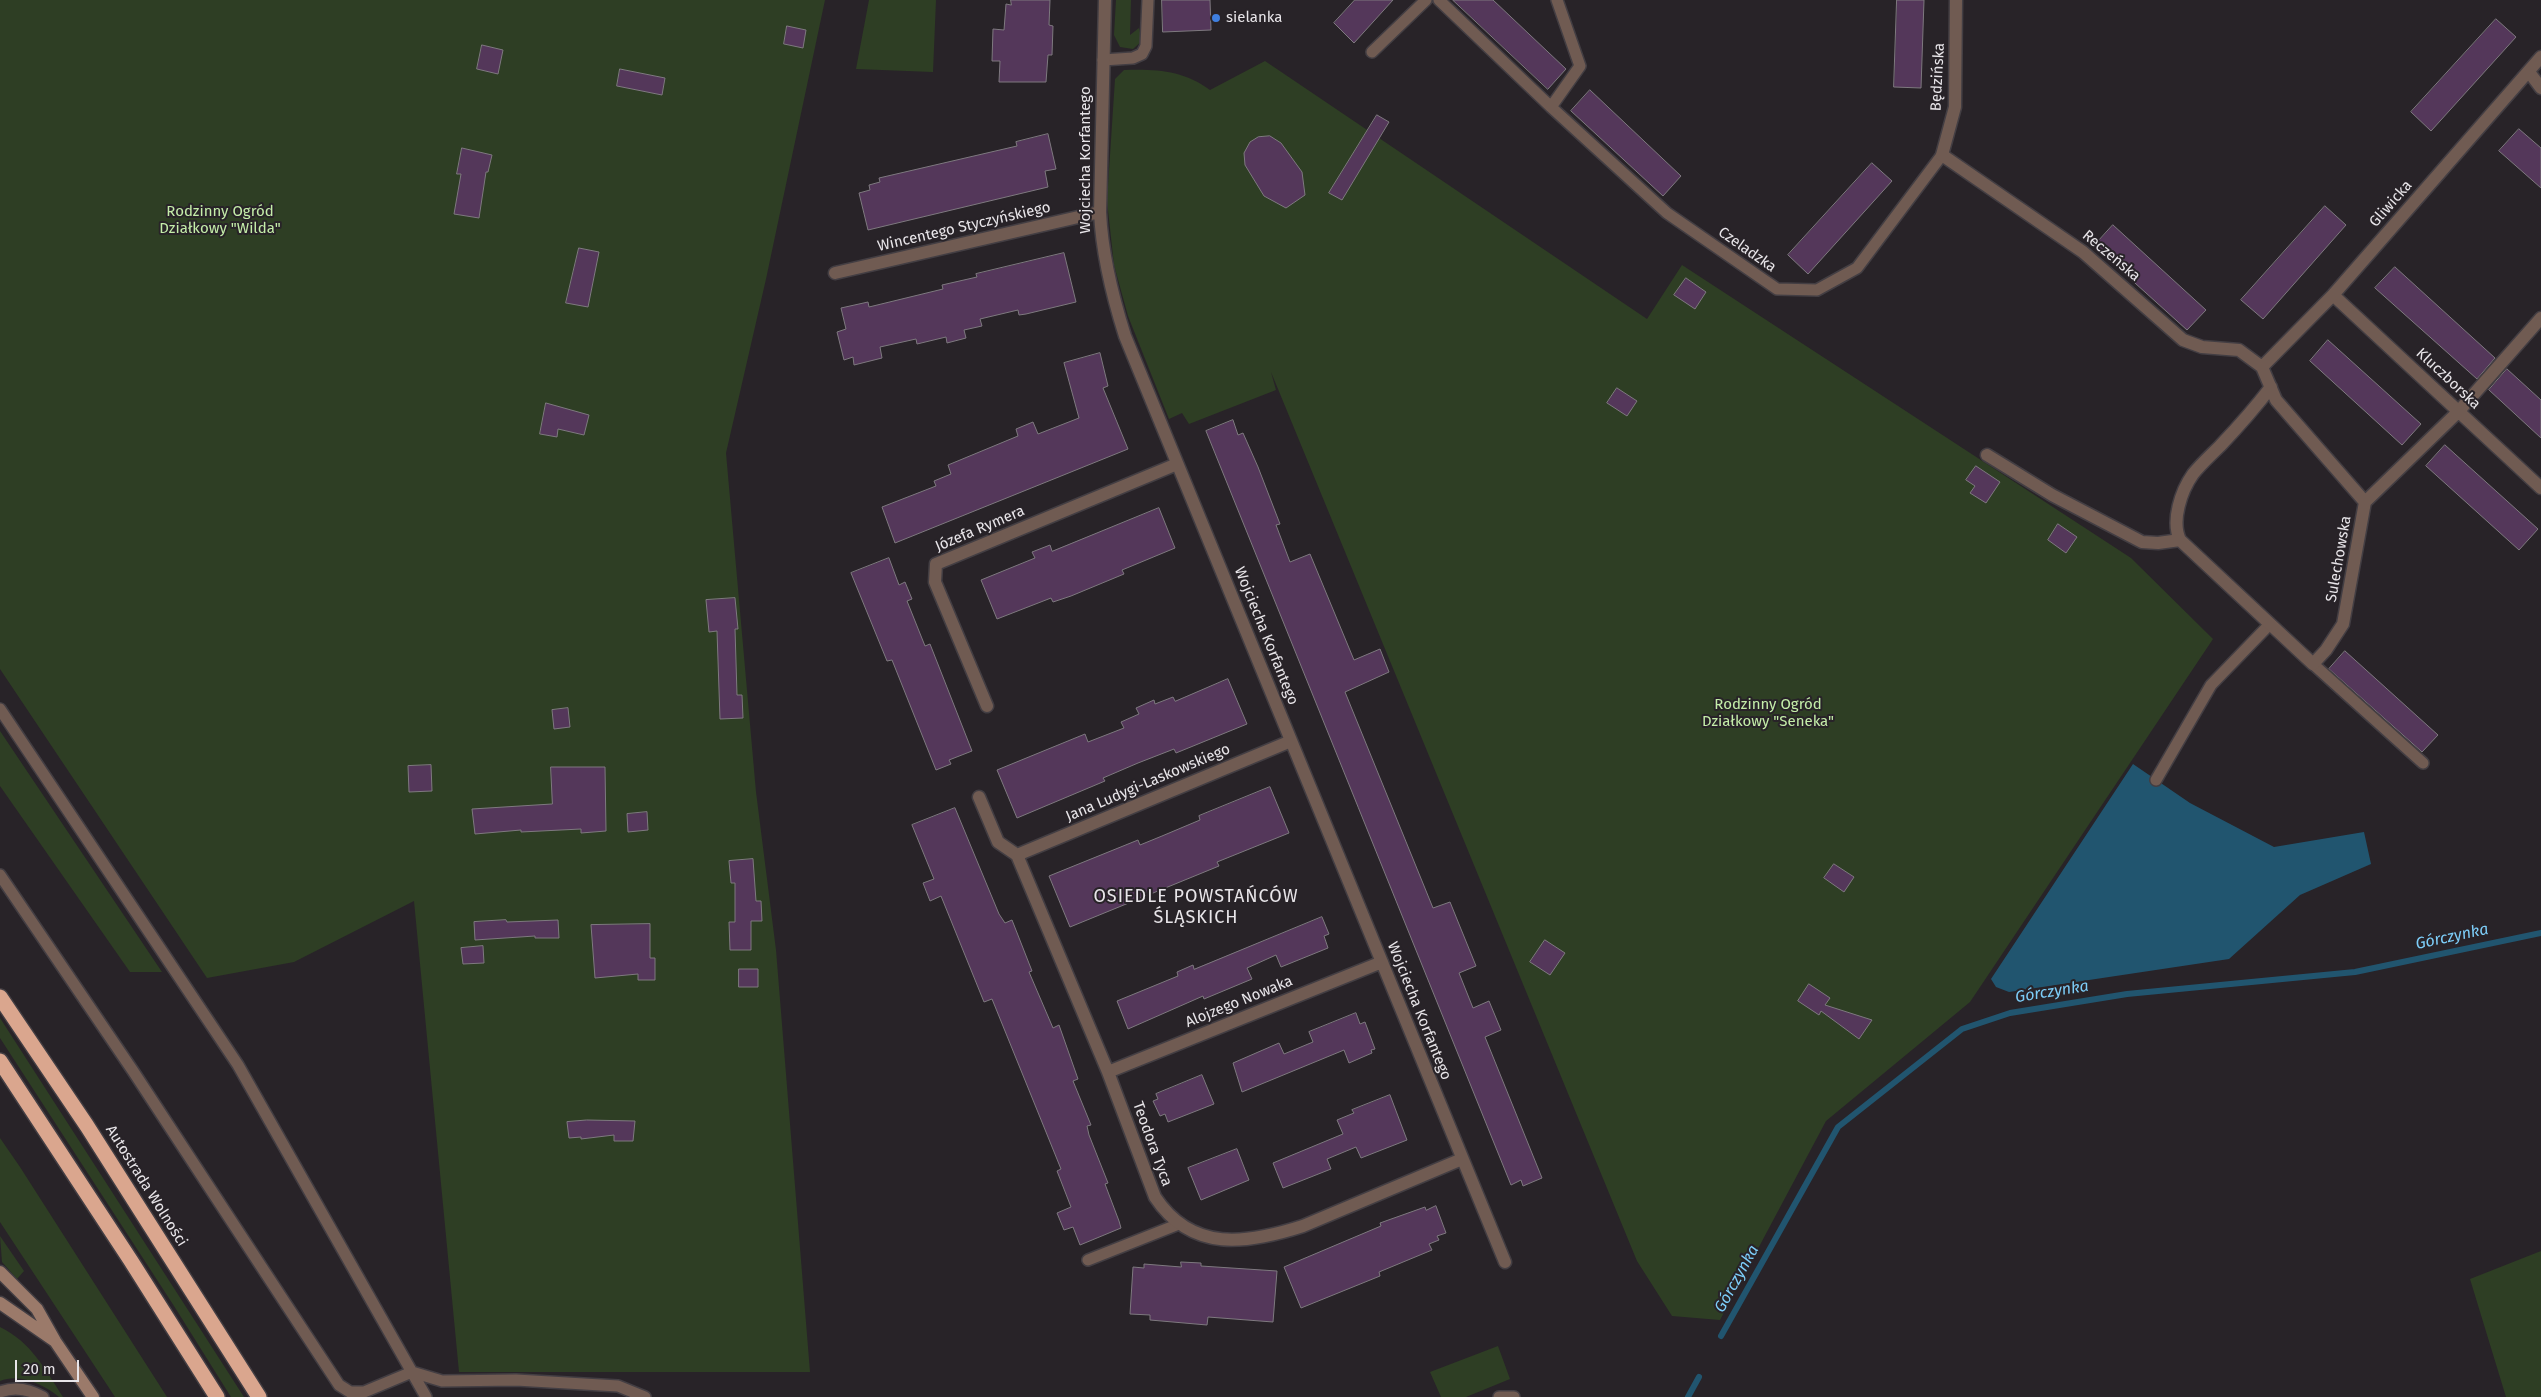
<!DOCTYPE html>
<meta charset="utf-8">
<style>
body{margin:0}
#map{position:relative;width:2541px;height:1397px;overflow:hidden;background:#282328;font-family:"Fira Sans",sans-serif}
canvas{display:block}
.scale{position:absolute;left:15px;top:1360px;width:64px;height:22px;box-sizing:border-box;border:2px solid #e8e5e9;border-top:0;padding-left:6px;font-size:15px;line-height:18px;white-space:nowrap;color:#e8e5e9;-webkit-text-stroke:4px #282328;paint-order:stroke}
</style>
<div id="map">
<canvas width="2541" height="1397"></canvas>
<div class="scale">20 m</div>
</div>
<script>
const ctx = document.querySelector('canvas').getContext('2d');
ctx.lineJoin = 'round';
function fillPath(path, color) {
  ctx.fillStyle = color;
  ctx.fill(path, 'evenodd');
}
function strokePath(path, color, width, dash) {
  ctx.strokeStyle = color;
  ctx.lineWidth = width;
  ctx.lineCap = dash ? 'butt' : 'round';
  ctx.setLineDash(dash || []);
  ctx.stroke(path);
}
function drawText(font, color, halo, rows, align = 'center') {
  ctx.font = font + ' "Fira Sans",sans-serif';
  ctx.lineWidth = 4;
  ctx.setLineDash([]);
  ctx.textBaseline = 'middle';
  ctx.strokeStyle = halo;
  ctx.fillStyle = color;
  for (const [text, x, y, turn = 0] of rows) {
    ctx.save();
    ctx.translate(x, y);
    ctx.rotate((+turn || 0) * Math.PI / 180);
    ctx.textAlign = isNaN(turn) ? turn : align;
    if (halo) ctx.strokeText(text, 0, 0);
    ctx.fillText(text, 0, 0);
    ctx.restore();
  }
}
fillPath(new Path2D(`
 M 0,0 L 825,0 L 766,279 L 726,453 L 756,792 L 776,950 L 810,1372 L 459,1372 L 414,901 L 294,962 L 207,978 L 0,669 Z
 M 869,0 L 936,0 L 933,72 L 856,69 Z
 M 1116,0 L 1131,0 L 1130,35 L 1139,28 L 1142,41 L 1133,49 L 1120,47 L 1114,35 Z
 M 1265,61 L 1647,319 L 1682,265 L 2131,558 L 2213,639 L 1970,1002 L 1826,1121 L 1720,1320 L 1672,1316 L 1637,1261 L 1271,372 L 1276,390 L 1189,424 L 1182,413 L 1169,419 L 1128,316 L 1114,265 L 1107,201 L 1115,79 L 1124,70 C 1156,69 1183,70 1210,90 Z
 M 0,731 L 162,972 L 130,972 L 0,786 Z
 M 0,1018 L 244,1397 L 231,1397 L 174,1306 L 0,1038 Z
 M 0,1138 L 20,1167 L 167,1397 L 115,1397 L 0,1222 Z
 M 0,1236 L 24,1271 L 17,1279 L 2,1262 Z
 M 2541,1251 L 2541,1397 L 2506,1397 L 2470,1279 Z
 M 0,1327 C 31,1342 45,1369 63,1397 L 59,1397 C 43,1384 20,1373 0,1381 Z
 M 1498,1346 L 1510,1379 L 1466,1397 L 1441,1397 L 1430,1372 Z`), '#2e3e24');
fillPath(new Path2D(`
 M 2133,764 L 2190,803 L 2274,847 L 2364,832 L 2371,864 L 2300,895 L 2229,959 L 2009,992 L 1996,987 L 1991,979 Z`), '#21556f');
strokePath(new Path2D(`
 M 1721,1336 L 1838,1127 L 1962,1029 L 2010,1013 L 2127,994 L 2355,972 L 2541,933
 M 1688,1397 L 1699,1377`), '#21556f', 6);
const building = new Path2D(`
 M 1011,0 L 1050,0 L 1049,25 L 1053,26 L 1052,55 L 1048,55 L 1046,82 L 999,82 L 1000,61 L 992,61 L 993,29 L 1004,30 L 1006,4 L 1011,5 Z
 M 1162,0 L 1210,0 L 1211,30 L 1163,32 Z
 M 1355,0 L 1393,0 L 1354,43 L 1334,23 Z
 M 1453,0 L 1493,0 L 1566,69 L 1548,89 Z
 M 1897,0 L 1924,0 L 1921,88 L 1894,87 Z
 M 2496,19 L 2516,37 L 2431,131 L 2411,112 Z
 M 787,26 L 806,30 L 803,48 L 784,44 Z
 M 482,45 L 503,50 L 498,74 L 477,69 Z
 M 620,69 L 665,78 L 662,95 L 617,86 Z
 M 1590,90 L 1681,176 L 1663,196 L 1571,111 Z
 M 1377,115 L 1389,122 L 1342,200 L 1329,193 Z
 M 2519,129 L 2541,148 L 2541,188 L 2499,151 Z
 M 1048,134 L 1056,169 L 1045,171 L 1048,187 L 868,230 L 859,193 L 870,190 L 869,185 L 880,182 L 879,178 L 1017,146 L 1016,142 Z
 M 1270,136 L 1281,143 L 1302,172 L 1305,195 L 1286,208 L 1264,196 L 1245,165 L 1244,153 L 1250,142 L 1258,137 Z
 M 462,148 L 492,155 L 488,172 L 486,172 L 479,218 L 454,214 L 461,174 L 457,174 Z
 M 1872,163 L 1892,181 L 1808,274 L 1788,255 Z
 M 2325,206 L 2346,225 L 2263,319 L 2241,300 Z
 M 2113,225 L 2206,310 L 2187,330 L 2094,246 Z
 M 579,248 L 599,252 L 588,307 L 566,303 Z
 M 1064,253 L 1076,302 L 1026,314 L 1019,315 L 1018,310 L 980,319 L 982,326 L 964,330 L 966,338 L 947,343 L 946,337 L 917,344 L 916,339 L 880,347 L 882,358 L 854,365 L 853,357 L 844,360 L 837,332 L 846,329 L 841,308 L 868,302 L 869,307 L 943,289 L 942,285 L 977,277 L 976,274 Z
 M 2395,267 L 2495,358 L 2477,379 L 2375,288 Z
 M 1686,278 L 1706,292 L 1695,309 L 1674,295 Z
 M 2328,340 L 2421,424 L 2402,445 L 2310,361 Z
 M 1100,353 L 1108,386 L 1103,388 L 1128,449 L 895,543 L 882,507 L 936,486 L 934,481 L 951,474 L 948,465 L 1018,436 L 1016,429 L 1033,422 L 1038,434 L 1079,418 L 1064,363 Z
 M 2507,369 L 2541,400 L 2541,438 L 2489,390 Z
 M 1617,388 L 1637,401 L 1627,416 L 1607,403 Z
 M 546,403 L 589,415 L 584,435 L 558,429 L 557,437 L 540,434 Z
 M 1233,420 L 1238,435 L 1243,433 L 1258,467 L 1280,524 L 1276,525 L 1290,562 L 1310,554 L 1354,660 L 1380,649 L 1389,672 L 1345,692 L 1433,908 L 1450,902 L 1476,966 L 1459,973 L 1473,1008 L 1489,1001 L 1501,1030 L 1485,1037 L 1542,1178 L 1523,1186 L 1521,1180 L 1511,1185 L 1206,431 Z
 M 2445,445 L 2538,529 L 2519,550 L 2426,466 Z
 M 1976,466 L 2000,482 L 1986,503 L 1970,493 L 1975,486 L 1966,480 Z
 M 1159,508 L 1175,548 L 1122,570 L 1124,574 L 1071,596 L 1053,602 L 1051,598 L 997,619 L 981,580 L 1035,558 L 1032,552 L 1050,545 L 1052,551 Z
 M 2058,524 L 2077,537 L 2066,553 L 2048,540 Z
 M 889,558 L 899,585 L 905,582 L 912,599 L 907,601 L 925,646 L 930,644 L 972,751 L 949,760 L 951,764 L 936,770 L 892,660 L 887,661 L 851,573 Z
 M 735,598 L 738,629 L 735,629 L 737,695 L 742,695 L 743,718 L 720,719 L 717,631 L 709,632 L 706,600 Z
 M 2345,651 L 2438,735 L 2422,752 L 2329,669 Z
 M 1228,679 L 1247,724 L 1176,753 L 1174,749 L 1138,763 L 1103,778 L 1105,781 L 1017,818 L 997,770 L 1085,734 L 1088,742 L 1124,728 L 1121,722 L 1139,714 L 1136,708 L 1154,700 L 1155,704 L 1173,697 L 1175,701 Z
 M 568,708 L 570,727 L 554,729 L 552,710 Z
 M 431,765 L 432,791 L 409,792 L 408,766 Z
 M 551,767 L 605,767 L 606,831 L 581,833 L 581,829 L 521,832 L 521,830 L 475,834 L 472,809 L 552,804 Z
 M 1270,787 L 1289,833 L 1217,862 L 1219,866 L 1070,927 L 1049,876 L 1138,840 L 1140,845 L 1162,836 L 1200,820 L 1199,816 Z
 M 955,808 L 999,914 L 1005,923 L 1012,920 L 1032,971 L 1029,972 L 1053,1028 L 1059,1025 L 1078,1079 L 1073,1081 L 1091,1125 L 1087,1126 L 1089,1135 L 1108,1183 L 1105,1184 L 1108,1192 L 1119,1221 L 1121,1228 L 1080,1245 L 1073,1227 L 1064,1230 L 1057,1213 L 1071,1207 L 1057,1171 L 1061,1169 L 992,999 L 984,1002 L 941,896 L 930,901 L 923,883 L 934,879 L 912,825 Z
 M 647,812 L 648,830 L 628,832 L 627,814 Z
 M 753,859 L 756,901 L 761,901 L 762,921 L 751,921 L 751,950 L 730,950 L 729,922 L 735,922 L 735,883 L 731,883 L 729,861 Z
 M 1834,864 L 1854,877 L 1844,892 L 1824,878 Z
 M 1322,917 L 1329,934 L 1324,936 L 1328,948 L 1281,967 L 1276,955 L 1247,968 L 1252,979 L 1204,999 L 1203,996 L 1128,1029 L 1117,1001 L 1178,976 L 1177,972 L 1193,965 L 1194,969 Z
 M 506,920 L 507,922 L 558,920 L 559,938 L 535,938 L 535,936 L 475,940 L 474,922 Z
 M 650,924 L 650,958 L 655,958 L 655,980 L 638,980 L 638,974 L 595,978 L 591,925 Z
 M 1545,940 L 1565,953 L 1550,975 L 1530,962 Z
 M 483,946 L 484,963 L 463,964 L 461,948 Z
 M 739,969 L 758,969 L 758,987 L 739,987 Z
 M 1809,984 L 1830,998 L 1825,1005 L 1872,1020 L 1859,1039 L 1821,1011 L 1819,1015 L 1798,1001 Z
 M 1356,1013 L 1360,1024 L 1365,1022 L 1375,1049 L 1371,1050 L 1372,1053 L 1349,1063 L 1344,1050 L 1242,1092 L 1233,1063 L 1279,1043 L 1284,1054 L 1313,1042 L 1309,1032 Z
 M 1202,1075 L 1214,1104 L 1168,1122 L 1165,1114 L 1160,1116 L 1153,1101 L 1158,1099 L 1156,1094 Z
 M 1390,1095 L 1407,1140 L 1361,1158 L 1356,1147 L 1327,1159 L 1331,1169 L 1283,1188 L 1273,1163 L 1343,1134 L 1337,1120 L 1354,1113 L 1352,1110 Z
 M 587,1120 L 635,1121 L 633,1141 L 614,1141 L 614,1135 L 581,1139 L 581,1137 L 569,1138 L 567,1122 Z
 M 1237,1149 L 1249,1180 L 1201,1200 L 1188,1168 Z
 M 1436,1206 L 1446,1233 L 1437,1236 L 1439,1240 L 1429,1244 L 1432,1250 L 1379,1272 L 1380,1276 L 1301,1308 L 1284,1267 L 1381,1226 L 1380,1223 L 1425,1207 L 1426,1210 Z
 M 1181,1262 L 1201,1263 L 1201,1266 L 1277,1271 L 1273,1322 L 1208,1317 L 1207,1325 L 1150,1320 L 1150,1315 L 1130,1314 L 1133,1267 L 1144,1268 L 1144,1264 L 1181,1267 Z`);
fillPath(building, '#54375a');
strokePath(building, '#7e797f', 1);
const lane = new Path2D(`
 M 1439,0 L 1551,107
 M 1557,0 L 1580,66 L 1551,107 L 1667,213 L 1777,289 L 1817,290 L 1857,268 L 1942,155
 M 1372,52 L 1426,0
 M 1103,60 L 1133,58 L 1142,54 L 1146,46 L 1148,0
 M 2313,664 L 2423,763
 M 0,709 L 238,1065 L 426,1397
 M 2156,780 L 2211,685 L 2270,624
 M 0,875 L 133,1071 L 339,1385 L 350,1392 L 364,1392 L 412,1372 L 442,1381 L 516,1380 L 618,1386 L 645,1397
 M 1088,1260 L 1179,1224
 M 0,1392 C 15,1386 29,1389 43,1397
 M 1499,1397 L 1514,1397`);
const street = new Path2D(`
 M 1105,0 L 1100,212 C 1102,255 1112,295 1125,336 L 1505,1262
 M 1956,0 L 1955,107 L 1942,155 L 2083,252 L 2183,340 L 2202,347 L 2239,350 L 2262,367
 M 2529,72 L 2541,88
 M 835,273 L 1100,212
 M 2333,295 L 2541,488
 M 2262,367 L 2276,400 L 2365,502 L 2343,624 L 2326,650 L 2313,664 L 2180,540 C 2171,521 2181,491 2193,474 C 2201,464 2211,455 2220,446 C 2238,427 2255,408 2271,387
 M 2262,367 L 2333,295 L 2541,57
 M 1987,455 L 2052,495 L 2142,542 L 2158,543 L 2180,540
 M 2365,502 L 2459,411 L 2541,318
 M 987,706 L 935,582 L 936,564 L 1177,464
 M 979,797 L 998,842 L 1017,855 L 1108,1072 L 1155,1197 C 1192,1253 1247,1244 1303,1226 L 1462,1159
 M 1017,855 L 1291,741
 M 1108,1072 L 1382,962`);
const secondary = new Path2D(`
 M 0,1272 L 37,1309 L 55,1341 L 93,1397
 M 0,1303 L 55,1341`);
const highway = new Path2D(`
 M 0,997 L 87,1126 L 259,1397
 M 0,1061 L 131,1261 L 217,1397`);
strokePath(lane, '#433e43', 14);
strokePath(street, '#433e43', 15);
strokePath(secondary, '#433e43', 15);
strokePath(highway, '#433e43', 18);
strokePath(lane, '#705b52', 11);
strokePath(street, '#705b52', 12);
strokePath(secondary, '#9b7a6a', 12);
strokePath(highway, '#daa68e', 15);
for (const [x, y, r, color] of [
 [1216,18,5,"#3f7fe0"]
]) {
  const dot = new Path2D();
  dot.arc(x, y, r, 0, 2 * Math.PI);
  ctx.fillStyle = color;
  ctx.fill(dot);
  strokePath(dot, '#282328', 2);
}
drawText('15px', '#e8e5e9', '#282328', [
 ["sielanka",1226,18]
], 'left');
drawText('15px', '#e8e5e9', '#282328', [
 ["Będzińska",1938,77,-87],
 ["Wojciecha Korfantego",1086,160,-90],
 ["Gliwicka",2391,204,-49],
 ["Wincentego Styczyńskiego",964,227,-13],
 ["Czeladzka",1747,250,35],
 ["Reczeńska",2111,256,40],
 ["Kluczborska",2448,379,43],
 ["Józefa Rymera",980,529,-23],
 ["Sulechowska",2339,559,-80],
 ["Wojciecha Korfantego",1266,636,68],
 ["Jana Ludygi-Laskowskiego",1148,783,-23],
 ["Alojzego Nowaka",1239,1002,-22],
 ["Wojciecha Korfantego",1419,1011,68],
 ["Teodora Tyca",1152,1144,70],
 ["Autostrada Wolności",146,1186,58]
]);
drawText('15px', '#c4eda9', '#282328', [
 ["Rodzinny Ogród",220,212],
 ["Działkowy \"Wilda\"",220,229],
 ["Rodzinny Ogród",1768,705],
 ["Działkowy \"Seneka\"",1768,722]
]);
drawText('italic 16px', '#7dcdf8', '#282328', [
 ["Górczynka",2452,937,-12],
 ["Górczynka",2052,992,-9],
 ["Górczynka",1737,1279,-61]
]);
ctx.letterSpacing = '1px';
drawText('18px', '#e8e5e9', '#282328', [
 ["OSIEDLE POWSTAŃCÓW",1196,897],
 ["ŚLĄSKICH",1196,918]
]);
ctx.letterSpacing = '0px';
</script>
